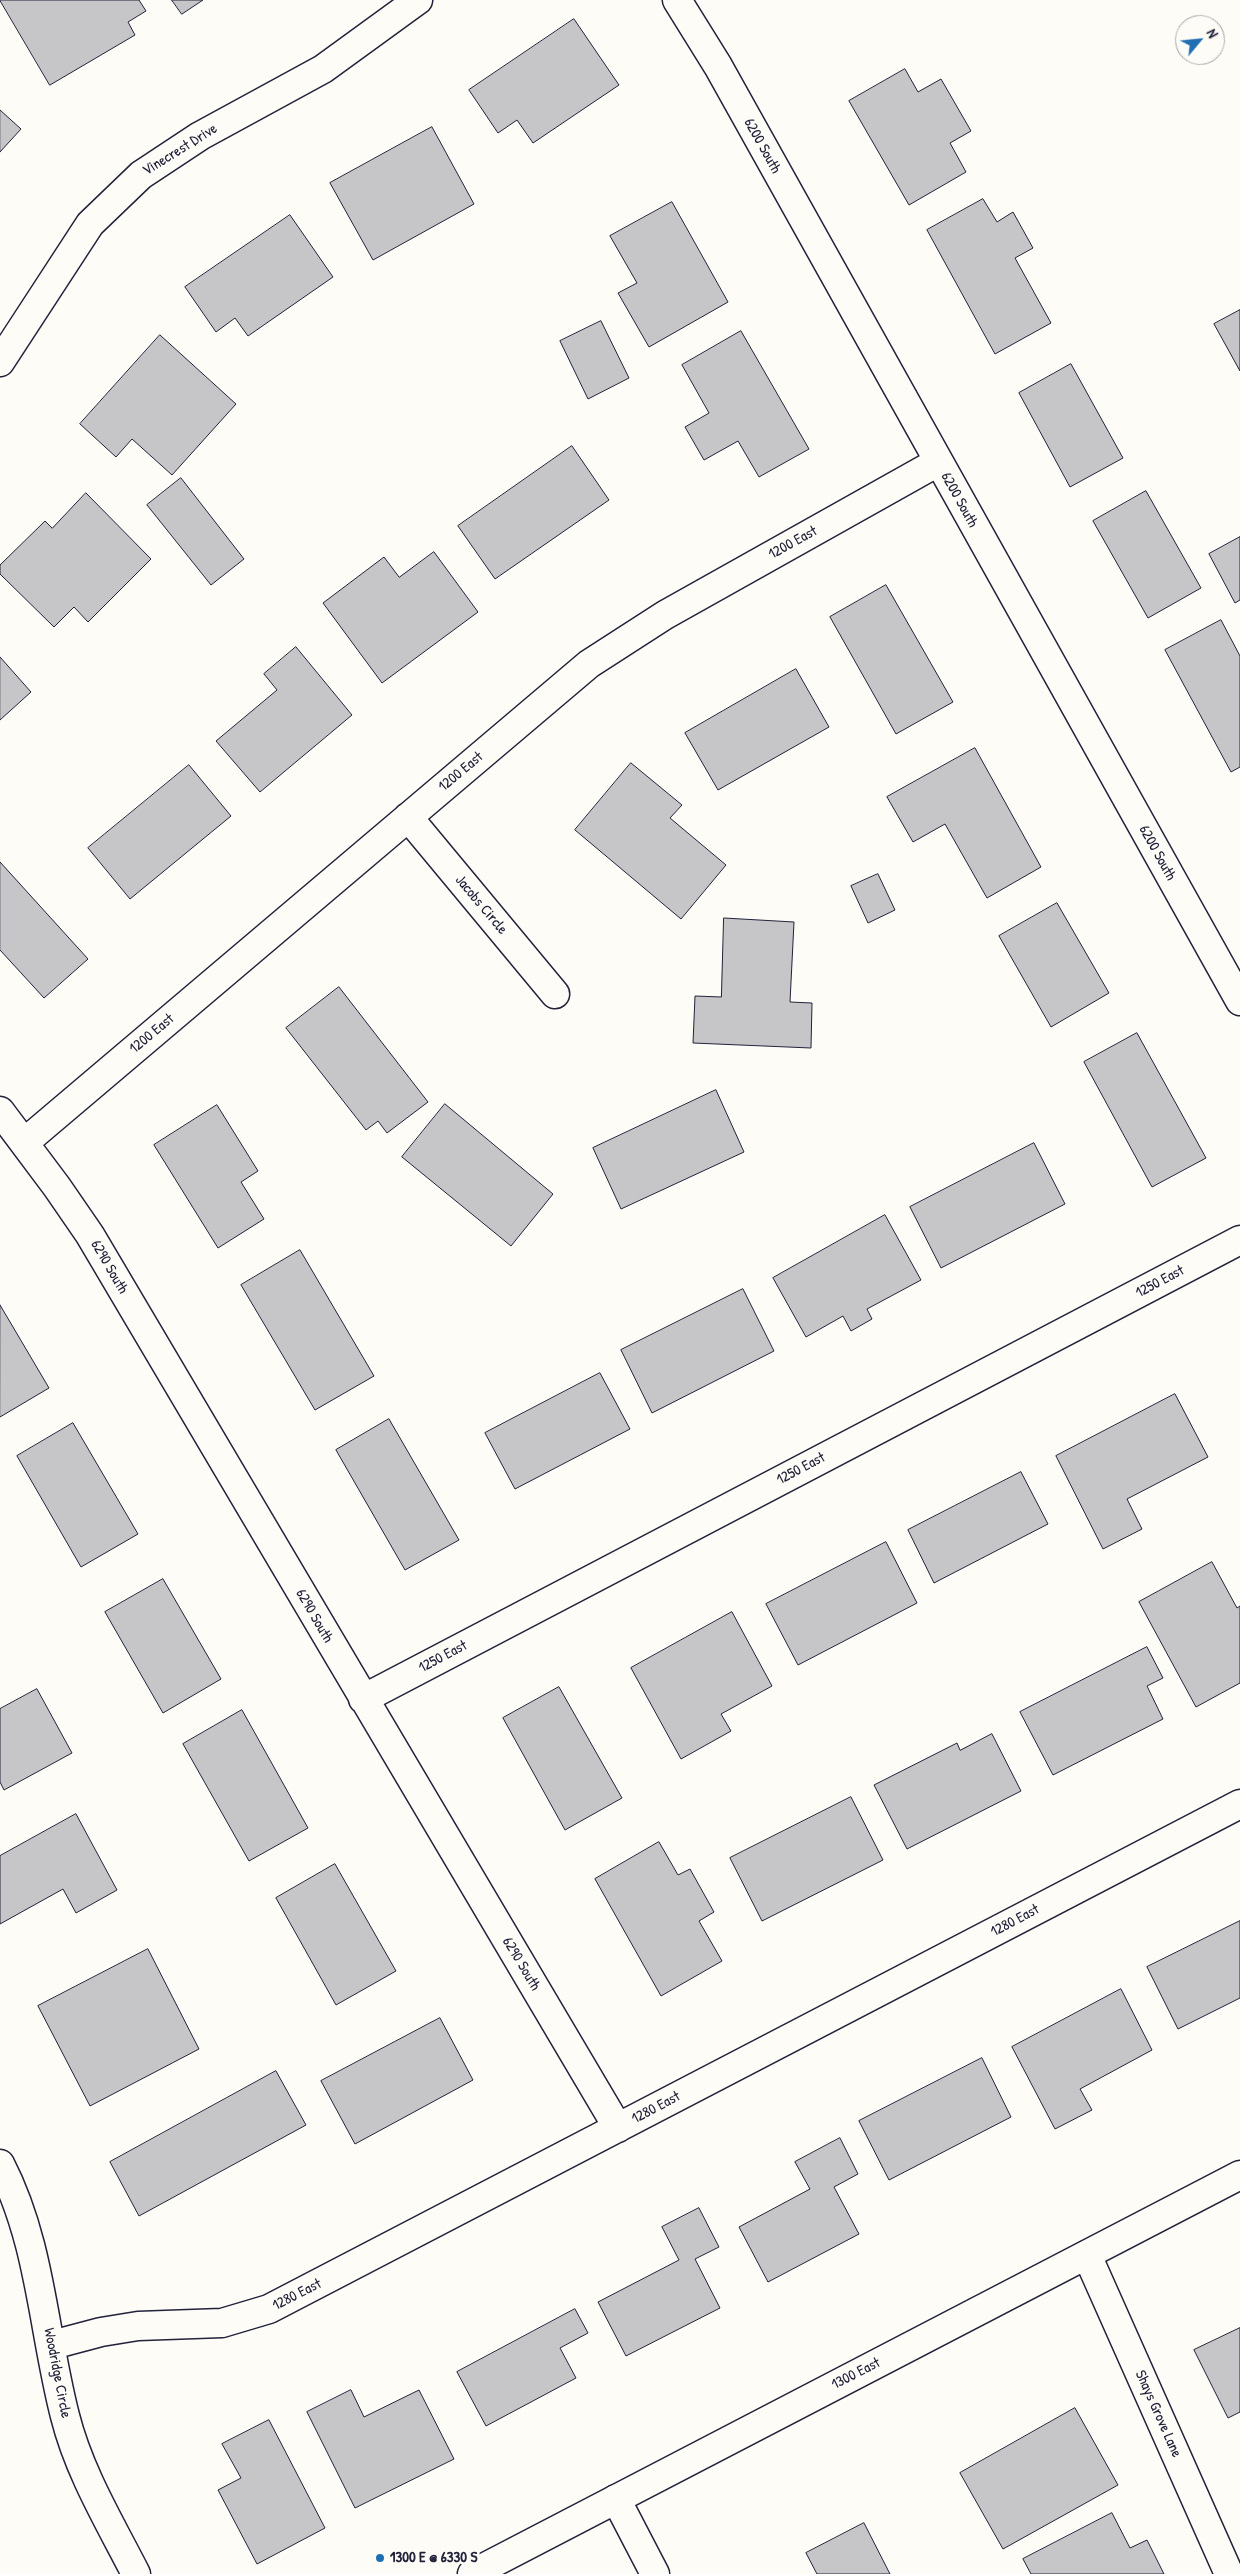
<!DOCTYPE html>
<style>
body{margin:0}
#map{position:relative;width:1240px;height:2574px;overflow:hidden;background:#fdfcf7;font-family:"Patrick Hand",sans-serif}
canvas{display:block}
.north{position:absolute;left:1175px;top:15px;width:50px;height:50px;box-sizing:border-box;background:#fdfcf7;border:1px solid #a5a5ac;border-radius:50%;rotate:62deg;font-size:14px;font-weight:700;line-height:20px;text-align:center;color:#22223b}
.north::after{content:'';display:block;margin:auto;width:18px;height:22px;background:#1f6fb2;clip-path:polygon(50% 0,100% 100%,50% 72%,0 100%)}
</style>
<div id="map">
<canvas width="1240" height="2574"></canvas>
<div class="north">N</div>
</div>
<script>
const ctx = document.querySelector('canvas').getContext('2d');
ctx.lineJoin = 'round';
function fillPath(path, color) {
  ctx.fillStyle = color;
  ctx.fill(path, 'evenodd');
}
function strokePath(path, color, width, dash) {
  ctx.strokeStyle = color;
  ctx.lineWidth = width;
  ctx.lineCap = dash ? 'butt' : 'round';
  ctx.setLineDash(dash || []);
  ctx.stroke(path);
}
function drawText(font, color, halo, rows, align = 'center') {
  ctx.font = font + ' "Patrick Hand",sans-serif';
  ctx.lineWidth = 5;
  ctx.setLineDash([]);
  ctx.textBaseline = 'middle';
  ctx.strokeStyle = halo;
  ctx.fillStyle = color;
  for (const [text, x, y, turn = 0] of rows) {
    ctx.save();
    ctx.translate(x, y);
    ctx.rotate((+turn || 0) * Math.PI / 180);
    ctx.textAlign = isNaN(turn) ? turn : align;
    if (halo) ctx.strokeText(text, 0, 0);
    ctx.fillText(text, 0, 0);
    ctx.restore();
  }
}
const building = new Path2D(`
 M 0,0 L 139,0 L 146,11 L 128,22 L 135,35 L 50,85 Z
 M 172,0 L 203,0 L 182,14 Z
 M 574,19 L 619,85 L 533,143 L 517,120 L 498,133 L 469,90 Z
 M 905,69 L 918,92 L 941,79 L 971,131 L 950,143 L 966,172 L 909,205 L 849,101 Z
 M 0,110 L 21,129 L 0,152 Z
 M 432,127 L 474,204 L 373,260 L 330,183 Z
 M 983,199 L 997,222 L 1013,212 L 1033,248 L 1015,258 L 1051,323 L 995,354 L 927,230 Z
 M 672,202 L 728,302 L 649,347 L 618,293 L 637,283 L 610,236 Z
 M 290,215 L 333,277 L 248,336 L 235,318 L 216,332 L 185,287 Z
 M 1240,310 L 1240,371 L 1214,324 Z
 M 601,321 L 629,378 L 588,399 L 560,341 Z
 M 741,331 L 809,449 L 759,477 L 738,441 L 704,460 L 685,427 L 709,413 L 682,365 Z
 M 160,335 L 236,404 L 172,475 L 132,439 L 116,457 L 80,424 Z
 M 1071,364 L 1123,458 L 1070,487 L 1019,393 Z
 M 572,446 L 609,500 L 495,579 L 458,526 Z
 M 181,478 L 244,559 L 211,585 L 147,505 Z
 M 1146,491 L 1201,588 L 1148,618 L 1093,521 Z
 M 86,493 L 151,559 L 88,622 L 74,607 L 54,627 L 0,574 L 0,565 L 45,521 L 52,528 Z
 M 1240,537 L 1240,600 L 1235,603 L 1209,554 Z
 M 434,552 L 478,612 L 382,683 L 323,603 L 384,557 L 399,577 Z
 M 886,585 L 953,702 L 896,734 L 830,617 Z
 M 1221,620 L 1240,656 L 1240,767 L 1231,772 L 1165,650 Z
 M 296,647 L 352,715 L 260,792 L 216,741 L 277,690 L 264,674 Z
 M 0,657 L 31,692 L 0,720 Z
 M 796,669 L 829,727 L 718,790 L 685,733 Z
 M 975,748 L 1041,867 L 987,898 L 945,824 L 913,842 L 887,797 Z
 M 631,763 L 682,805 L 670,818 L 726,865 L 681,919 L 575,830 Z
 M 189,765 L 231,816 L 130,899 L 88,848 Z
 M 0,862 L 88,959 L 44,998 L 0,950 Z
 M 878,874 L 895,910 L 868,923 L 851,886 Z
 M 1057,903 L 1109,993 L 1051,1027 L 999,936 Z
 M 724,918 L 794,922 L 790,1002 L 812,1003 L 811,1048 L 693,1043 L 695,996 L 721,997 Z
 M 339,987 L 428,1102 L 387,1133 L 378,1121 L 366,1130 L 286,1028 Z
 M 1137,1033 L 1206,1158 L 1152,1187 L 1084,1062 Z
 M 716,1090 L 744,1152 L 621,1209 L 593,1148 Z
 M 445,1104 L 553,1194 L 511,1246 L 402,1157 Z
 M 217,1105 L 258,1171 L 241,1182 L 264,1219 L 218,1248 L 154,1145 Z
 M 1034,1143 L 1065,1204 L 941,1268 L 910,1207 Z
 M 885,1215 L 921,1280 L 867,1309 L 872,1319 L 851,1331 L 843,1316 L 806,1337 L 773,1278 Z
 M 300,1250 L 374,1376 L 315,1410 L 241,1285 Z
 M 743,1289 L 774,1351 L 652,1413 L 621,1350 Z
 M 0,1305 L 49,1388 L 0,1417 Z
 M 600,1373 L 630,1429 L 515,1489 L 485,1433 Z
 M 1175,1394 L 1208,1457 L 1127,1499 L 1142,1529 L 1103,1549 L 1056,1456 Z
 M 389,1419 L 459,1540 L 405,1570 L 336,1450 Z
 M 73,1423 L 138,1534 L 81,1567 L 17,1456 Z
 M 1021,1472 L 1048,1524 L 934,1583 L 908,1530 Z
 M 886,1542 L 917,1603 L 798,1665 L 766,1604 Z
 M 1212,1562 L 1237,1608 L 1240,1606 L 1240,1683 L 1196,1707 L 1139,1602 Z
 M 163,1579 L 221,1679 L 163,1713 L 105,1612 Z
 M 732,1612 L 772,1686 L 721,1714 L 731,1731 L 681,1759 L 631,1668 Z
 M 1147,1647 L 1163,1678 L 1147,1686 L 1163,1719 L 1053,1775 L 1020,1712 Z
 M 559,1687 L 622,1798 L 565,1830 L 503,1718 Z
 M 37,1689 L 72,1753 L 4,1790 L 0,1782 L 0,1709 Z
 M 242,1710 L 308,1828 L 249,1861 L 183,1744 Z
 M 992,1734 L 1021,1791 L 907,1849 L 874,1785 L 957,1743 L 960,1750 Z
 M 851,1797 L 883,1860 L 762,1921 L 730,1858 Z
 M 76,1814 L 117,1890 L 76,1913 L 63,1889 L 0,1924 L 0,1856 Z
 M 659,1842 L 678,1875 L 690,1869 L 714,1912 L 699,1921 L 722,1961 L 661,1996 L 595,1879 Z
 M 335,1864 L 396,1971 L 336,2005 L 276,1898 Z
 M 1240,1921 L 1240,1998 L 1178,2029 L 1147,1967 Z
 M 148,1949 L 199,2049 L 90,2106 L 38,2006 Z
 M 1121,1989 L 1152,2050 L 1080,2089 L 1092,2110 L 1055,2129 L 1012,2047 Z
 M 440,2018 L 473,2080 L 355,2144 L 321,2081 Z
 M 982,2058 L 1011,2117 L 889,2180 L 859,2121 Z
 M 276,2071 L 306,2125 L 139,2216 L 110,2162 Z
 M 840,2138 L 858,2174 L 834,2187 L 859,2234 L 768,2282 L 739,2227 L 810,2189 L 795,2162 Z
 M 699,2208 L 719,2247 L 695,2259 L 720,2308 L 626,2356 L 598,2302 L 679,2260 L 662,2227 Z
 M 575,2309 L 588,2333 L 560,2348 L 576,2378 L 486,2426 L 457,2372 Z
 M 1240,2328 L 1240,2412 L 1228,2418 L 1194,2350 Z
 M 351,2390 L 364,2417 L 419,2390 L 454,2459 L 355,2508 L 307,2412 Z
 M 1075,2408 L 1118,2485 L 1003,2549 L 960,2473 Z
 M 269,2420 L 325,2528 L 257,2564 L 218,2490 L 241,2478 L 222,2444 Z
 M 1112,2513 L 1130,2548 L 1147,2540 L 1164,2574 L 1031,2574 L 1023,2559 Z
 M 864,2523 L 890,2574 L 817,2574 L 806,2553 Z`);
fillPath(building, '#c6c6c8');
strokePath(building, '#22223b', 1);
const minor = new Path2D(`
 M 677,0 L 718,66 L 1240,1001
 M 0,362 L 90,224 L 141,175 L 200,136 L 323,69 L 418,0
 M 408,817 L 555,994
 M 0,1111 L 57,1187 L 90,1235 L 618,2128
 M 25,1142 L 589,664 L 665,615 L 938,462
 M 363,1699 L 1240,1240
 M 0,2164 C 41,2243 43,2331 65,2416 C 79,2472 110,2523 136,2574
 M 1087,2255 L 1229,2574
 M 52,2345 L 101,2332 L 138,2326 L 222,2323 L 269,2309 L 1240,1804
 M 616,2499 L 655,2574`);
const major = new Path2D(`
 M 472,2574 L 1240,2175`);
strokePath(minor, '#22223b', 31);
strokePath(major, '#22223b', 31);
strokePath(minor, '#fdfcf7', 28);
strokePath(major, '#fdfcf7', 28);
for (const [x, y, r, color] of [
 [380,2558,5,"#1f6fb2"]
]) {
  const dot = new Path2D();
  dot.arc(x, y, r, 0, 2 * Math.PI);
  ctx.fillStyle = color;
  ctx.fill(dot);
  strokePath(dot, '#fdfcf7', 2);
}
drawText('15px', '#22223b', '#fdfcf7', [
 ["6200 South",762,146,61],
 ["Vinecrest Drive",180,150,-32],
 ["6200 South",959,500,61],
 ["1200 East",793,543,-29],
 ["1200 East",461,772,-40],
 ["6200 South",1157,853,61],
 ["Jacobs Circle",481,905,50],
 ["1200 East",152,1034,-40],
 ["6290 South",109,1267,60],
 ["1250 East",1160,1282,-28],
 ["1250 East",801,1469,-28],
 ["6290 South",314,1616,60],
 ["1250 East",443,1657,-28],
 ["1280 East",1015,1921,-28],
 ["6290 South",521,1964,59],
 ["1280 East",656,2108,-28],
 ["1280 East",297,2295,-27],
 ["Woodridge Circle",57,2373,79],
 ["1300 East",856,2374,-27],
 ["Shays Grove Lane",1158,2414,66]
]);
drawText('bold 15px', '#22223b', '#fdfcf7', [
 ["1300 E @ 6330 S",390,2558]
], 'left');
</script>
